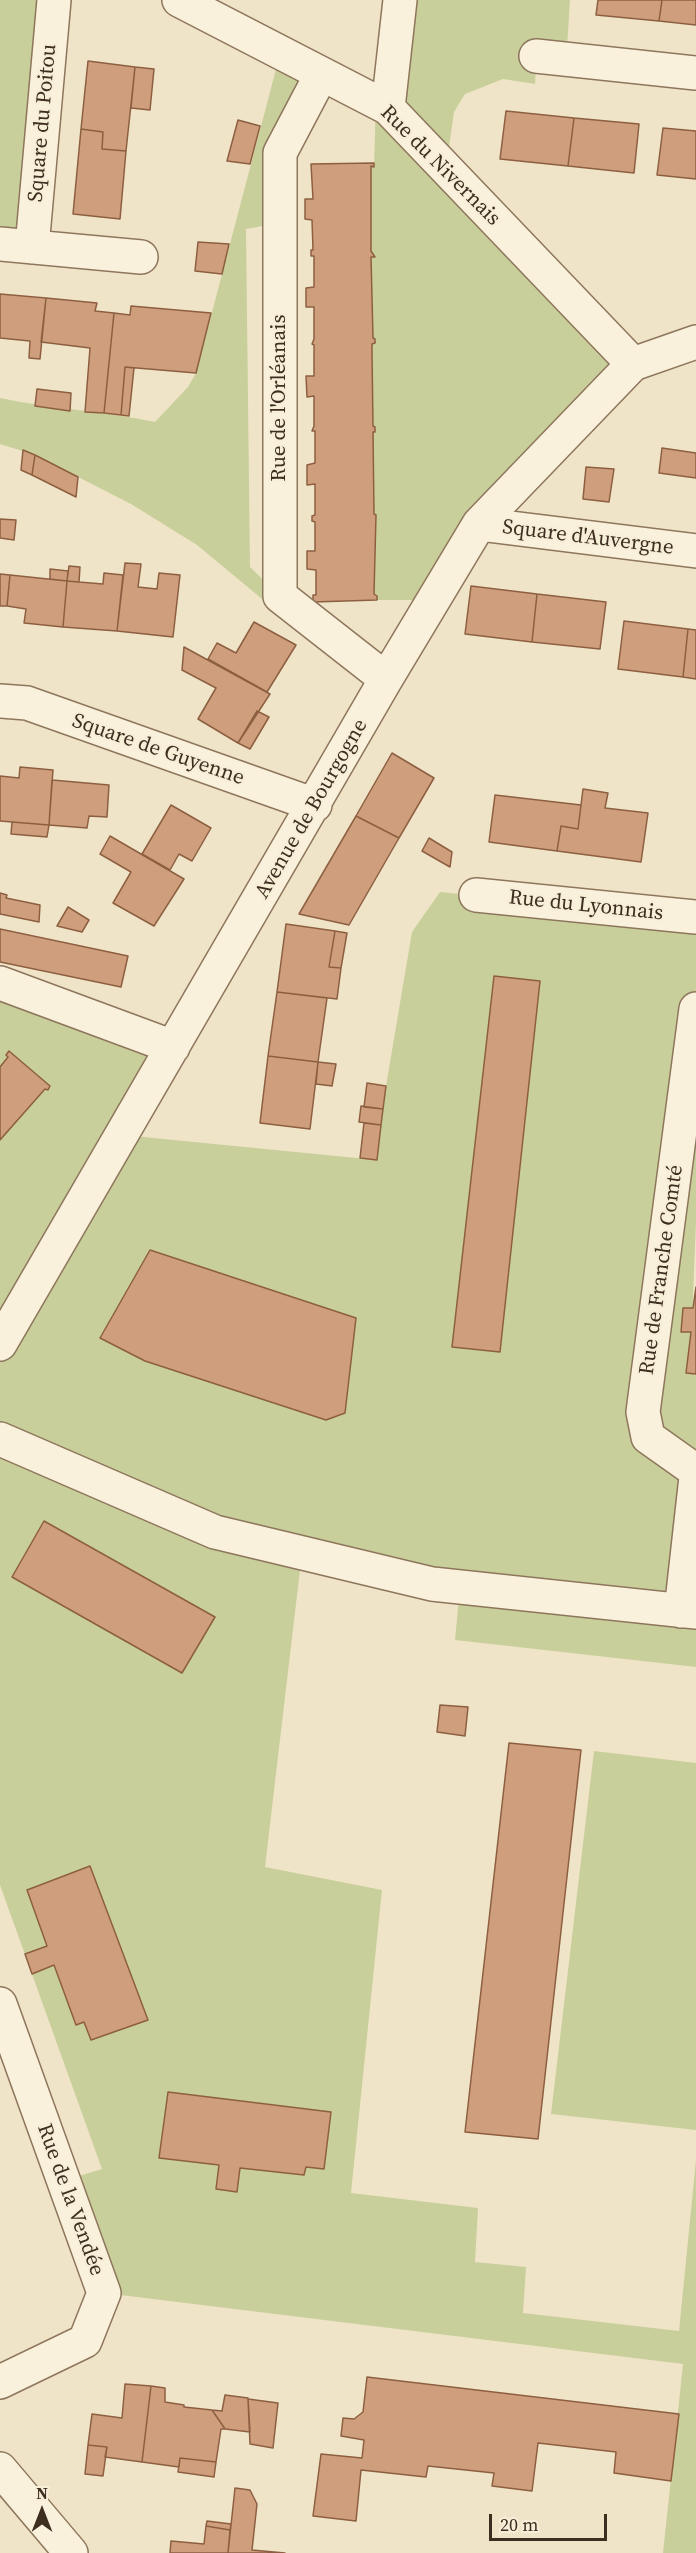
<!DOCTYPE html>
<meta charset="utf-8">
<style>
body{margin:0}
#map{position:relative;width:696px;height:2553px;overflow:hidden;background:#f0e4c8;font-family:"Source Serif 4",serif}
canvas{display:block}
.north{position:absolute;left:12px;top:2481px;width:60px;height:60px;-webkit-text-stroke:4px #f7eed8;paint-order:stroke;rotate:0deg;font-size:16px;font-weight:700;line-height:24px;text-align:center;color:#3d2e20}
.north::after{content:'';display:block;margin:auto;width:21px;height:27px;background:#3d2e20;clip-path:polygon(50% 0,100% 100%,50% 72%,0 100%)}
.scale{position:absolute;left:489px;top:2514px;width:118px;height:27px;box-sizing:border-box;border:3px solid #3d2e20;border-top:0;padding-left:8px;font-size:18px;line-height:21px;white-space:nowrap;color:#3d2e20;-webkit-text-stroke:4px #f7eed8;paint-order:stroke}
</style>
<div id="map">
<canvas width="696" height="2553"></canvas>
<div class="north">N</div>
<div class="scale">20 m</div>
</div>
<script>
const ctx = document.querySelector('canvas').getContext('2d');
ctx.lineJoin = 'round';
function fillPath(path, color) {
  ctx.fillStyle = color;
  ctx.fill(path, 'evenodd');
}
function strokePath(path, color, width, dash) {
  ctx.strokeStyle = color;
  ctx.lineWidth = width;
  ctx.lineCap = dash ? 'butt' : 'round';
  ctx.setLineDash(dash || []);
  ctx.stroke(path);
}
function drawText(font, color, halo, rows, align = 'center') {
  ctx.font = font + ' "Source Serif 4",serif';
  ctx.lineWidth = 4.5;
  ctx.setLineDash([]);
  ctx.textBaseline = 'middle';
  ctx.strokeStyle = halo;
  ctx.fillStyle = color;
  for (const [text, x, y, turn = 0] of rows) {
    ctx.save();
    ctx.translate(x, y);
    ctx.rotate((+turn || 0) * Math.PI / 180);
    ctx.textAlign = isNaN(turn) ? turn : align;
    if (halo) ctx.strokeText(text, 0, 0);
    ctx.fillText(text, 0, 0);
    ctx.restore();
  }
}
fillPath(new Path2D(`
 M 0,0 L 54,0 L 32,247 L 0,244 Z
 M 400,0 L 570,0 L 567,48 L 537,45 L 535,84 L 503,79 L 465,94 L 454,112 L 446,169 L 633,364 L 435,600 L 377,600 L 377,596 L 374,594 L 373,432 L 375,432 L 375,427 L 373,426 L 372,344 L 375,343 L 375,339 L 373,338 L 371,257 L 374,256 L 371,251 L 371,166 L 374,166 L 376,102 Z
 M 280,54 L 321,75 L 280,153 L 280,223 L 246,229 L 250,567 L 280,596 L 279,613 L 197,545 L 131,504 L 35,455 L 0,444 L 0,398 C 51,409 104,411 155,422 L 188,387 L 196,373 Z
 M 440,892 L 696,917 L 696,1222 L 690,1373 L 696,1374 L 696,1667 L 455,1640 L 460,1587 L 302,1553 L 265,1867 L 382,1890 L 351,2193 L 478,2208 L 475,2262 L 526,2267 L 523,2313 L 679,2331 L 696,2160 L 696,2553 L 663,2553 L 683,2364 L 104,2293 L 63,2181 L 102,2169 L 0,1885 L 0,983 L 173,1047 L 123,1135 L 377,1160 L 386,1086 L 412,932 Z
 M 594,1751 L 696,1763 L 696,2130 L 551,2114 Z`), '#c9cf9b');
const building = new Path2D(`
 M 598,0 L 662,0 L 659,21 L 596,15 Z
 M 662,0 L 696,0 L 696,25 L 659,21 Z
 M 88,61 L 135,67 L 126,151 L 102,149 L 103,132 L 81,129 Z
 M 135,67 L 154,69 L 150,110 L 131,108 Z
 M 506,111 L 574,118 L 568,166 L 500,159 Z
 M 574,118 L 639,124 L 634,173 L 568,166 Z
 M 238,120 L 260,126 L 250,164 L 227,161 Z
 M 663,128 L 696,131 L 696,179 L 657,175 Z
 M 81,129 L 103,132 L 102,149 L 126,151 L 120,219 L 73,214 Z
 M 374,163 L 374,167 L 371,166 L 371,251 L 375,257 L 371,257 L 373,338 L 375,339 L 375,343 L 372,344 L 372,352 L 373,426 L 375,427 L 375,432 L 373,432 L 374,514 L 376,515 L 374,594 L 377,596 L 377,600 L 313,602 L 313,595 L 316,595 L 316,570 L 307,569 L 307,551 L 315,551 L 315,522 L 312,521 L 312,516 L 315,515 L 315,484 L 307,485 L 307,465 L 315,463 L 315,431 L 312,431 L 314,426 L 314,396 L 307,397 L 306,376 L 314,376 L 314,345 L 312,344 L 314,339 L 314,307 L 306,307 L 306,288 L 314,287 L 314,256 L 311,256 L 311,250 L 313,250 L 312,220 L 305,219 L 305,199 L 313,199 L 311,164 Z
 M 198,242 L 229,244 L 222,274 L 195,271 Z
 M 0,294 L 46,298 L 40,359 L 29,358 L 30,341 L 0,338 Z
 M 46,298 L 97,303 L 95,311 L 114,313 L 104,413 L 85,412 L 90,348 L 41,342 Z
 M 131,306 L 211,313 L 196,373 L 125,367 L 121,415 L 104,413 L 114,313 L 130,315 Z
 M 125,367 L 134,368 L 129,416 L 121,415 Z
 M 37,389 L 71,393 L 70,411 L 35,406 Z
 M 662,448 L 696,453 L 696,478 L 659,473 Z
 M 23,450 L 35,455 L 32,475 L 21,470 Z
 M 35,455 L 78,477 L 76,497 L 32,475 Z
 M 586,467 L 614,469 L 609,502 L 583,499 Z
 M 0,519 L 16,520 L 14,540 L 0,538 Z
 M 125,563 L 141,564 L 138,587 L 157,589 L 159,573 L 180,575 L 173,637 L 117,631 Z
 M 69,566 L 80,567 L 79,582 L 67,581 Z
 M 50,569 L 68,571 L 67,581 L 50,579 Z
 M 104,573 L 123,575 L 117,631 L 63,627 L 67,581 L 103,584 Z
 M 0,574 L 10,575 L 7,606 L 0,606 Z
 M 10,575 L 67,581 L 63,627 L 24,623 L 26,609 L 7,606 Z
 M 471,586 L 537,594 L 532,642 L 465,634 Z
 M 537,594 L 606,602 L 600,649 L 532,642 Z
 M 624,621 L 688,629 L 683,677 L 618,669 Z
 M 254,622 L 296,645 L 267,692 L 208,659 L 217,643 L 236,653 Z
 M 688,629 L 696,630 L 696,679 L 683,677 Z
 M 184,647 L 270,694 L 238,743 L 198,719 L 216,688 L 182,670 Z
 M 257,711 L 269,717 L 250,749 L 238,743 Z
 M 392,753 L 434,778 L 399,838 L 356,816 Z
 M 20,767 L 53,770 L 49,825 L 0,821 L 0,776 L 19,778 Z
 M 52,780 L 109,785 L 107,817 L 89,816 L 87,828 L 49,825 Z
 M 583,789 L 608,793 L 605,808 L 648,813 L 641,862 L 557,851 L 561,826 L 578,829 Z
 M 495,795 L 581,805 L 578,829 L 561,826 L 557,851 L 489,842 Z
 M 171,805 L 211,828 L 192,861 L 179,854 L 170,870 L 142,854 Z
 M 356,816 L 399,838 L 349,925 L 299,914 Z
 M 12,822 L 49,825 L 47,837 L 11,834 Z
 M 110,836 L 184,879 L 154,926 L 113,903 L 131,872 L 100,854 Z
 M 429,838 L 452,852 L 450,867 L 422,851 Z
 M 0,893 L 7,895 L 6,898 L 40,905 L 39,922 L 0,914 Z
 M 68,907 L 89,920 L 82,932 L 57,926 Z
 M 286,924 L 335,931 L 329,967 L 341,968 L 337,999 L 277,992 Z
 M 0,929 L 128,956 L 121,987 L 0,962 Z
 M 335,931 L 347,933 L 341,968 L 329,967 Z
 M 494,976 L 540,981 L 500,1352 L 452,1347 Z
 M 277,992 L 327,998 L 318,1062 L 268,1056 Z
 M 9,1051 L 50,1086 L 48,1090 L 45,1089 L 0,1140 L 0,1067 L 8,1057 L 6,1055 Z
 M 268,1056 L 318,1062 L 310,1129 L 260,1123 Z
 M 318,1062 L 336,1064 L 332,1086 L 316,1084 Z
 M 367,1083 L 386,1086 L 383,1109 L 364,1107 Z
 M 361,1106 L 383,1109 L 381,1125 L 359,1122 Z
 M 364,1123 L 381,1125 L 377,1160 L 360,1158 Z
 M 150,1250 L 356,1318 L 345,1413 L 326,1420 L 145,1361 L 100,1338 Z
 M 696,1287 L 696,1374 L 686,1373 L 691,1332 L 681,1332 L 683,1308 L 693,1308 Z
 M 44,1521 L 215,1617 L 182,1673 L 12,1577 Z
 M 440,1705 L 468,1707 L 465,1736 L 437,1732 Z
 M 509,1743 L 581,1750 L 538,2139 L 465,2132 Z
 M 90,1866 L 148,2020 L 91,2040 L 84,2022 L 76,2025 L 54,1965 L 32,1974 L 25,1954 L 47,1946 L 27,1890 Z
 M 168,2092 L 331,2112 L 324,2169 L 306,2167 L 304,2175 L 240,2168 L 237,2192 L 216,2189 L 219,2165 L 159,2158 Z
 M 367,2377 L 679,2414 L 671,2481 L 614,2473 L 616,2452 L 538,2443 L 532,2491 L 492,2486 L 494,2473 L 428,2466 L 426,2477 L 361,2470 L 356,2521 L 313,2516 L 321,2454 L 362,2458 L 364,2440 L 341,2436 L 343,2418 L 354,2419 L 363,2412 Z
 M 125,2384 L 151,2386 L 142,2462 L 105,2457 L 107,2447 L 88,2445 L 92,2414 L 122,2418 Z
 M 151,2386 L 165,2388 L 165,2402 L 184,2405 L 184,2407 L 212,2410 L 225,2429 L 221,2429 L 216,2462 L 180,2458 L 179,2467 L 142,2462 Z
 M 225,2395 L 248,2398 L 250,2432 L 225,2429 L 221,2423 L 212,2410 L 222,2411 Z
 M 248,2399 L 278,2403 L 273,2448 L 250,2444 Z
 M 88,2445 L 107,2447 L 103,2476 L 85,2474 Z
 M 180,2458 L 216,2462 L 214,2477 L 178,2472 Z
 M 235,2488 L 250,2490 L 257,2504 L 252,2550 L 285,2553 L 228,2553 Z
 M 207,2521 L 231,2524 L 230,2530 L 206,2526 Z
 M 206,2526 L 230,2530 L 228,2553 L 170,2553 L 171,2541 L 204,2544 Z`);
fillPath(building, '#cf9f7d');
strokePath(building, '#8d5f41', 1.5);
const minor = new Path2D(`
 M 179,0 L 388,108 L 633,364
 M 536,56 L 696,73
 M 321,75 L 280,153 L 280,596 L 386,679
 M 388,108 L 400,0
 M 0,244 L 141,257
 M 32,247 L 54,0
 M 479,524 L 696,551
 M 0,701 L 27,703 L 315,805
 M 476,895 L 696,917
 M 0,983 L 173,1047
 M 696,1009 L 643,1412 L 648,1437 L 696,1471
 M 0,1344 L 386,679 L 479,524 L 633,364 L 696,342
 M 0,1439 L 215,1532 L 432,1584 L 696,1612
 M 681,1611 L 696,1477
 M 0,2004 L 104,2293 L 85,2341 L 0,2382
 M 0,2469 L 71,2553`);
strokePath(minor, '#8d765c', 36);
strokePath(minor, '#faf1dc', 33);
drawText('21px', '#3d2e20', '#f7eed8', [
 ["Square du Poitou",43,123,-85],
 ["Rue du Nivernais",440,166,45],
 ["Rue de l'Orléanais",280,398,-90],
 ["Square d'Auvergne",588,538,7],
 ["Square de Guyenne",158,750,19],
 ["Avenue de Bourgogne",312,809,-60],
 ["Rue du Lyonnais",586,906,6],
 ["Rue de Franche Comté",662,1270,-82],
 ["Rue de la Vendée",70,2200,70]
]);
</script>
